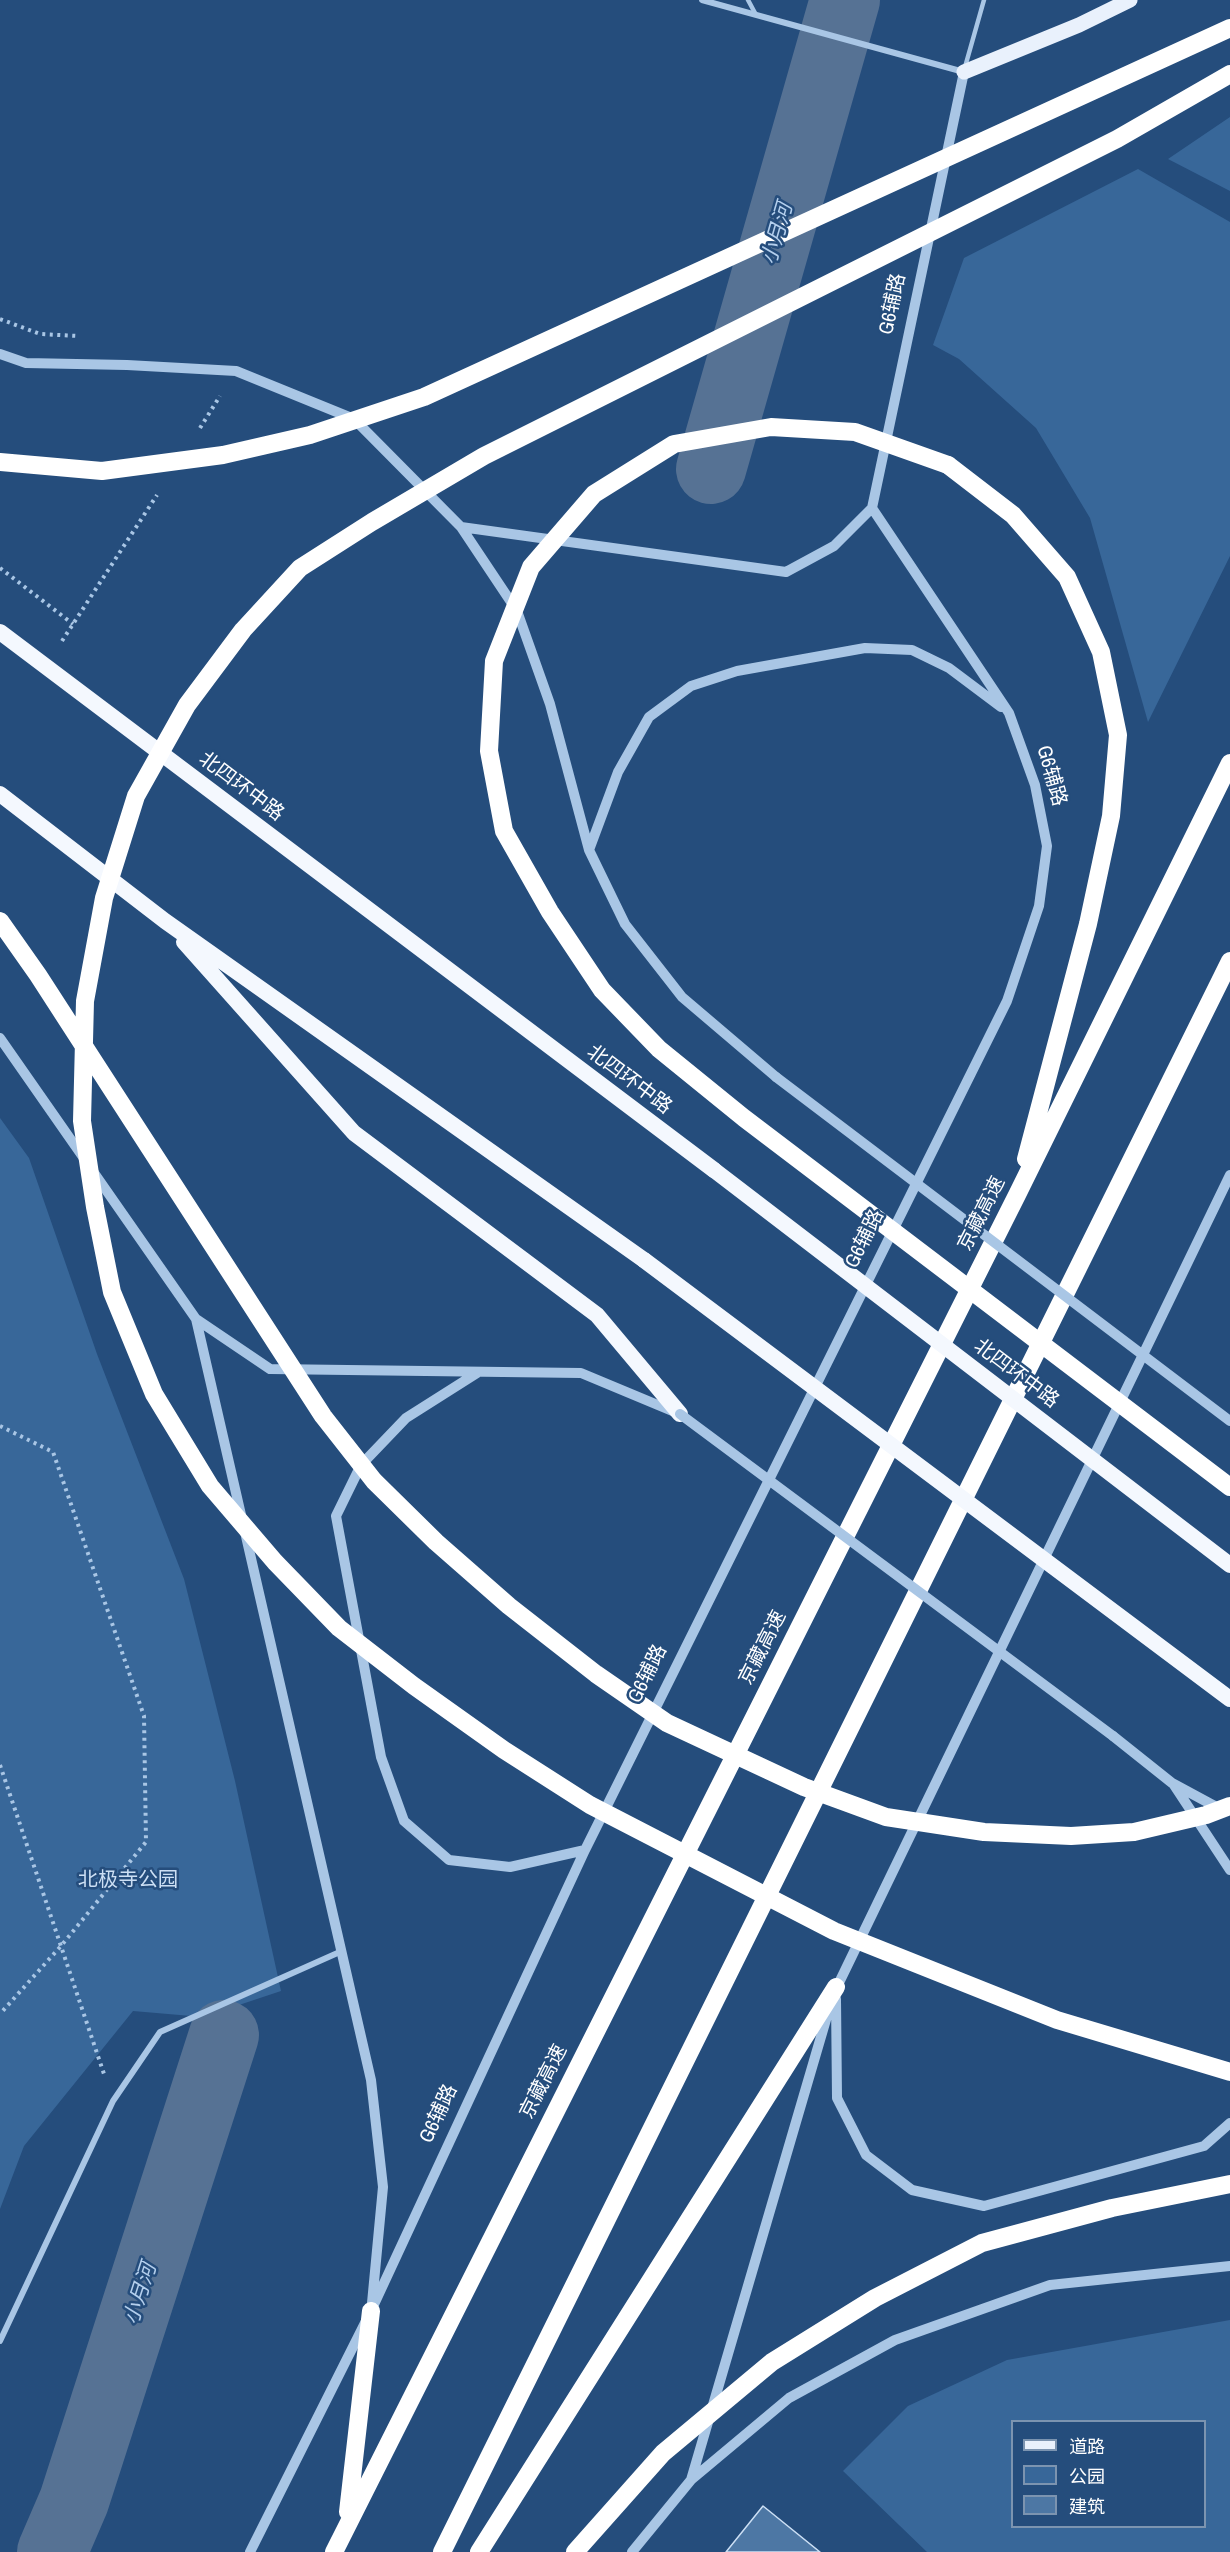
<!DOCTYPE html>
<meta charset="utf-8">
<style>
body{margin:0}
#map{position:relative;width:1230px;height:2552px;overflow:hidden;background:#254d7c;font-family:"Archivo Narrow","Noto Sans SC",sans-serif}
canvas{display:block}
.legend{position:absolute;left:1011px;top:2420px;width:195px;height:108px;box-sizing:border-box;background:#254d7c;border:2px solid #7c94b0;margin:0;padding:8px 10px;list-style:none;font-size:18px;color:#fff}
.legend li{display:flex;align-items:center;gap:12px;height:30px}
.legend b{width:30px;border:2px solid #7c94b0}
</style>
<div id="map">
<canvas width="1230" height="2552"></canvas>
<ul class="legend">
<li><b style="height:8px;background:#e9f1fc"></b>道路</li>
<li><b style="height:16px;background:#386799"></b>公园</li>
<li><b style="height:16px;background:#4d77a4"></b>建筑</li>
</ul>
</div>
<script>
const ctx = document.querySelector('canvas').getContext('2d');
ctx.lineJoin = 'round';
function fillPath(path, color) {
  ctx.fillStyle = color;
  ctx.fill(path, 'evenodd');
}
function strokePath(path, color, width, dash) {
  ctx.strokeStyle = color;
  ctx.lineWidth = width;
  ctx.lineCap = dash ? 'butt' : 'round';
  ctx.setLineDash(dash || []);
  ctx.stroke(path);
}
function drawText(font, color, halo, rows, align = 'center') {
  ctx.font = font + ' "Archivo Narrow","Noto Sans SC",sans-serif';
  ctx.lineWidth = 5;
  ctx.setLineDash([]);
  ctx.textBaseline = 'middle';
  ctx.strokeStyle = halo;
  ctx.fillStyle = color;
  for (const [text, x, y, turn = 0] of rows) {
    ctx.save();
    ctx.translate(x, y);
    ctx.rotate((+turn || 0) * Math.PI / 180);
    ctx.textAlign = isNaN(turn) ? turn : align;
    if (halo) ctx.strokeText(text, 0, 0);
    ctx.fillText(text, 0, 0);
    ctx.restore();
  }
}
fillPath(new Path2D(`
 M 1230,117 L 1230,191 L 1168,159 Z
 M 1138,169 L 1230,222 L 1230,556 L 1148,722 L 1090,518 L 1036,428 L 959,359 L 933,345 L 964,258 Z
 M 0,1118 L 29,1158 L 97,1354 L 184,1579 L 235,1781 L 281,1991 L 203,2017 L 133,2011 L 24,2146 L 0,2209 Z
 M 1230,2320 L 1230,2552 L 927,2552 L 843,2471 L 908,2406 L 1007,2360 ZM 1012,2422 L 1204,2422 L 1204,2526 L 1012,2526 Z`), '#386799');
strokePath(new Path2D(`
 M 711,469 L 845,0
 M 52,2552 L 74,2501 L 224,2035`), '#567294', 70);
const building = new Path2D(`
 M 763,2506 L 820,2552 L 726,2552 Z`);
fillPath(building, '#4d77a4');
strokePath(building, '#ccdff4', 1.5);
strokePath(new Path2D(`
 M 0,319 L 40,334 L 78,336
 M 200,428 L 220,396
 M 0,568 L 73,624
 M 62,641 L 157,495
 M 0,1426 L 53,1452 L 144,1716 L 146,1842 L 61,1946 L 0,2014
 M 0,1765 L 104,2074`), '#a9c6e5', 4, [3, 4.5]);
strokePath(new Path2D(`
 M 748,0 L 755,13
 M 965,67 L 984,0`), '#a9c6e5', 4.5);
strokePath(new Path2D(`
 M 702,0 L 964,72
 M 0,2341 L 113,2101 L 160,2032 L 342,1951`), '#a9c6e5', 6);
strokePath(new Path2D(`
 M 0,354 L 26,363 L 127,365 L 236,371 L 354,419 L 461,527 L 517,611 L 550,704 L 589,850 L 625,924 L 682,997 L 776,1077
 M 461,527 L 786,572 L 834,546 L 872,508
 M 589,850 L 618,772 L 649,717 L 691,686 L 737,671 L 865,648 L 912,650 L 949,668 L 1001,707
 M 0,1038 L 196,1319 L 270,1369 L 581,1373 L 677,1413
 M 196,1319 L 371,2080 L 383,2187 L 372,2303
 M 477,1373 L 406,1418 L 361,1465 L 336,1516 L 381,1757 L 404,1821 L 449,1860 L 510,1867 L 585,1850
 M 1113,1736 L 1172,1783 L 1222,1810
 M 1174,1785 L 1230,1870
 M 835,1991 L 1230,1175
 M 836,1999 L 837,2098 L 866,2155 L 912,2190 L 984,2206 L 1204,2146 L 1230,2123
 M 691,2480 L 789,2398 L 895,2340 L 1050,2285 L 1230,2266
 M 250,2552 L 371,2311 L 585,1850 L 1007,1001 L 1039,906 L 1047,846 L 1035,785 L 1009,713 L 872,508 L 964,72
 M 632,2552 L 691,2480 L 830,2006`), '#a9c6e5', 10);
strokePath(new Path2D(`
 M 964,72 L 1079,25 L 1130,0`), '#e9f1fc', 15);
strokePath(new Path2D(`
 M 0,632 L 714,1170
 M 0,794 L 165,921 L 644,1260
 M 184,942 L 354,1133 L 597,1315 L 680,1414`), '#f4f8fe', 16);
strokePath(new Path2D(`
 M 948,465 L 1013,515 L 1067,577 L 1101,652 L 1118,735 L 1111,816 L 1088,924 L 1026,1159
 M 348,2512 L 371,2311
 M 334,2552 L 1017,1195 L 1230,763
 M 442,2552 L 1230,961
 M 479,2552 L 836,1987`), '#fff', 18);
strokePath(new Path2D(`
 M 776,1077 L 1230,1421
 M 680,1414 L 1113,1736`), '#a9c6e5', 10);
strokePath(new Path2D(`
 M 714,1170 L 1230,1565
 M 644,1260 L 1230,1699`), '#f4f8fe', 16);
strokePath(new Path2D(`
 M 1230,74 L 1117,139 L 484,456 L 372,522 L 300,568 L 243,630 L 187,705 L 136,796 L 104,898 L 85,1001 L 82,1121 L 95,1207 L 112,1292 L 154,1394 L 210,1486 L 275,1562 L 339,1628 L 414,1686 L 504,1750 L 590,1805 L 834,1931 L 1057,2020 L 1230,2072
 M 0,462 L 102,471 L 223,455 L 310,435 L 424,397 L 1230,28
 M 948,465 L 855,432 L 771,427 L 674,444 L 594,494 L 531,567 L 494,661 L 489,751 L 504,831 L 550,912 L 602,990 L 659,1049 L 744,1118 L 1230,1487
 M 0,921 L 38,975 L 323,1416 L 374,1481 L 436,1542 L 509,1606 L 596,1674 L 667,1723 L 804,1787 L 886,1817 L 984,1832 L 1071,1836 L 1134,1832 L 1206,1815 L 1230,1806
 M 575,2552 L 663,2453 L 772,2362 L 875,2298 L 982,2243 L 1112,2208 L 1230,2184`), '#fff', 18);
drawText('20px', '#fff', '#254d7c', [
 ["G6辅路",893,304,-78],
 ["G6辅路",1051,776,74],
 ["北四环中路",241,787,37],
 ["北四环中路",629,1080,37],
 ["京藏高速",982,1214,-63],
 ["G6辅路",865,1239,-64],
 ["北四环中路",1016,1374,37],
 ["京藏高速",763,1648,-63],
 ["G6辅路",648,1674,-64],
 ["京藏高速",544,2082,-63],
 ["G6辅路",439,2114,-65]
]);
drawText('20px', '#ccdff4', '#254d7c', [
 ["北极寺公园",128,1881]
]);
drawText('italic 21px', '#b4cfed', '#254d7c', [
 ["小月河",778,234,-74],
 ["小月河",141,2294,-72]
]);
</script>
